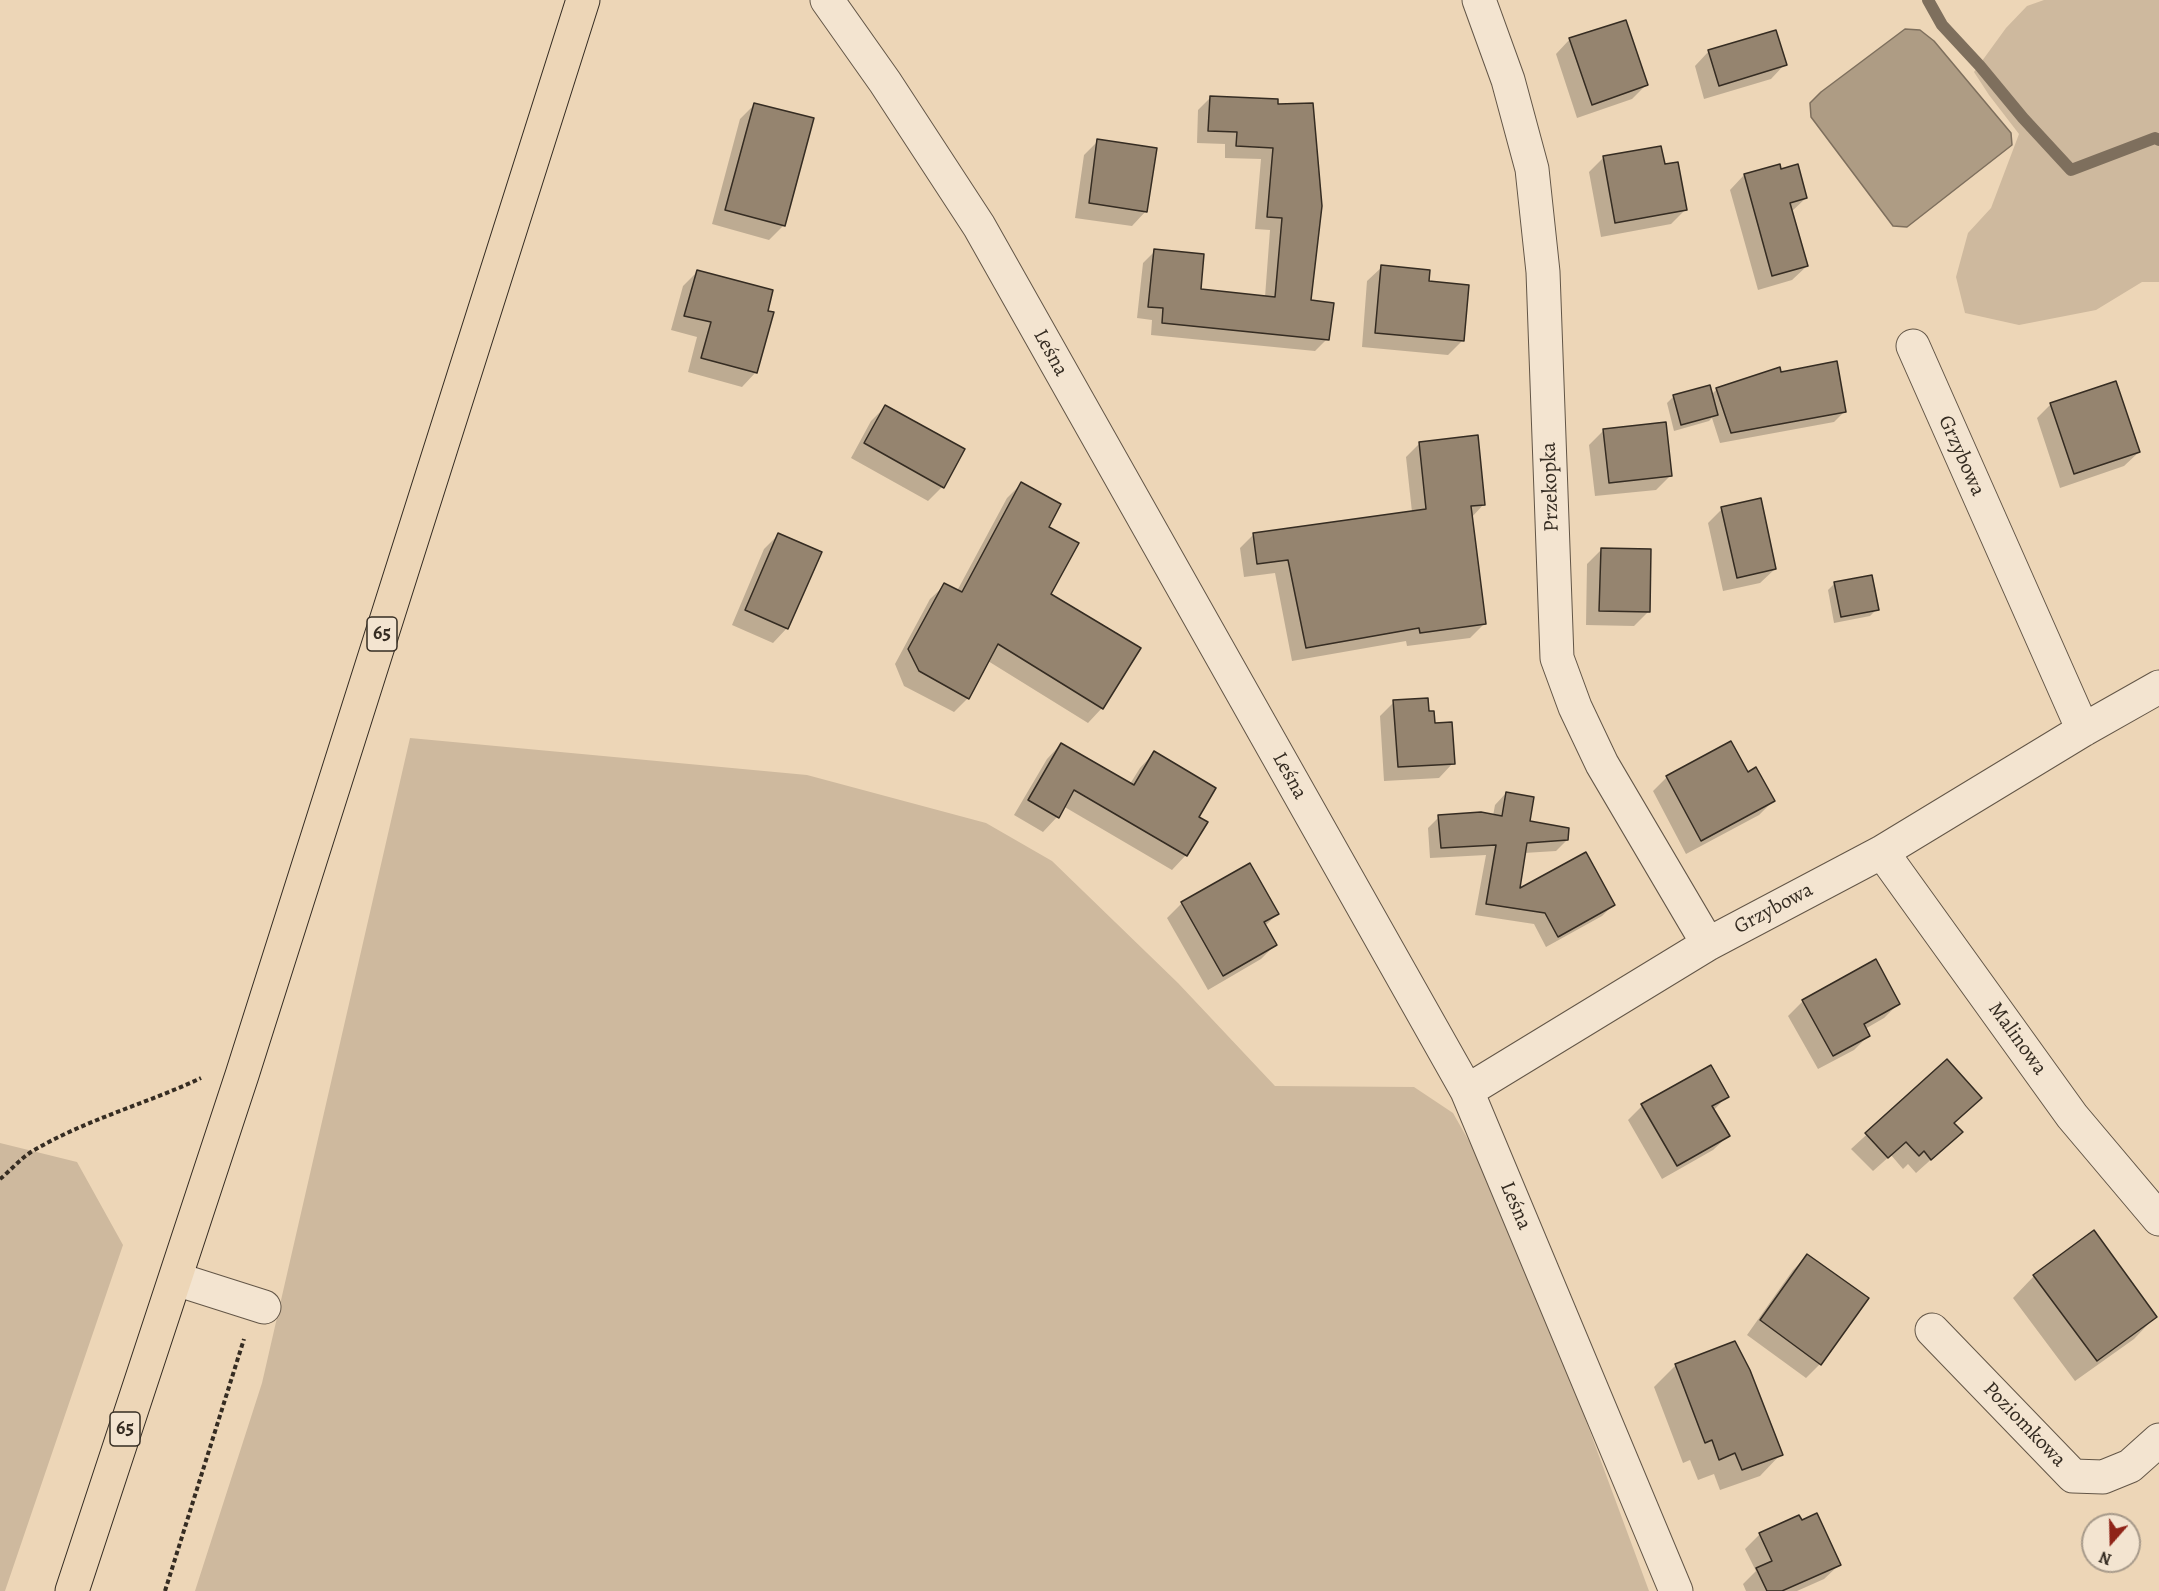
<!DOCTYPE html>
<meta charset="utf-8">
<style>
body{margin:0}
#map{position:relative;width:2159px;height:1591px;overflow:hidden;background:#edd6b7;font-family:Alegreya,serif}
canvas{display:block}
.north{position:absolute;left:2081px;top:1513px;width:60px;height:60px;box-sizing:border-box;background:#f3e4d0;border:2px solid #a79a8a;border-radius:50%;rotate:200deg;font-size:16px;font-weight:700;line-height:24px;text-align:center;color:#352c22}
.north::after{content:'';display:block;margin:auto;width:21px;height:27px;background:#8f2418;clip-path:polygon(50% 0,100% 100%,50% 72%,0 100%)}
</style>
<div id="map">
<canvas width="2159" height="1591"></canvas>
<div class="north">N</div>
</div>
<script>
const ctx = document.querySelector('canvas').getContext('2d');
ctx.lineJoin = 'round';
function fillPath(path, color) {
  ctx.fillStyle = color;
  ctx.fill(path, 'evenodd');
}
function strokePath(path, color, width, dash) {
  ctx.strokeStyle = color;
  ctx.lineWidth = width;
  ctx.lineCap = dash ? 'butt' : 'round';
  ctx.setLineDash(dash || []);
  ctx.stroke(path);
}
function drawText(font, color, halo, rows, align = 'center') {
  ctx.font = font + ' Alegreya,serif';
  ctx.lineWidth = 6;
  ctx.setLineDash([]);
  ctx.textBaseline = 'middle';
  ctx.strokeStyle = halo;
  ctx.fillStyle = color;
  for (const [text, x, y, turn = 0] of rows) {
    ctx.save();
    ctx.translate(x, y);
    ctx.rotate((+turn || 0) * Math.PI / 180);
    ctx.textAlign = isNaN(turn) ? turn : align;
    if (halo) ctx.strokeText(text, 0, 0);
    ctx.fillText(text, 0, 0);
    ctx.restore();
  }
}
fillPath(new Path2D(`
 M 2044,0 L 2159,0 L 2159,282 L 2142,282 L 2096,310 L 2019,325 L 1965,313 L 1956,277 L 1968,233 L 1991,208 L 2019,134 L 1989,95 L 1974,72 L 2006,28 L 2027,6 Z
 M 410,738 L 807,775 L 986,823 L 1052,861 L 1178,983 L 1275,1086 L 1414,1087 L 1453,1113 L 1508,1210 L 1649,1591 L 195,1591 L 262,1383 Z
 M 0,1143 L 77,1162 L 123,1245 L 5,1591 L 0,1591 Z`), '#ceb99e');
const water = new Path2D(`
 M 1905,29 L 1920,30 L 1934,41 L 2011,133 L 2012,145 L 1907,227 L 1893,226 L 1811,117 L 1810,103 L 1821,92 Z`);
fillPath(water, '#ae9c84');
strokePath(water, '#7e6f5d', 1.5);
fillPath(new Path2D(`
 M 1570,39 L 1646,85 L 1632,99 L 1577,118 L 1556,54 Z
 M 1709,51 L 1785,64 L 1771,79 L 1704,99 L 1695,66 Z
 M 1210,98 L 1276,100 L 1310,302 L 1327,339 L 1315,351 L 1151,335 L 1152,320 L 1137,318 L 1143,263 L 1155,251 L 1199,290 L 1265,297 L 1270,230 L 1255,229 L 1261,159 L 1225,158 L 1225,144 L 1197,143 L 1198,110 Z
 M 755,104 L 784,225 L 769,240 L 712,224 L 740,119 Z
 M 1098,141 L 1146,211 L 1132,226 L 1075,218 L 1084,155 Z
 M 1604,157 L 1663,166 L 1685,210 L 1671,224 L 1601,237 L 1589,172 Z
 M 1779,166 L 1780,171 L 1806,198 L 1791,212 L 1807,266 L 1792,280 L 1758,290 L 1730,190 L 1744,175 Z
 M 1382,267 L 1463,340 L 1448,355 L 1362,347 L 1367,281 Z
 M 698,271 L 766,312 L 756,372 L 742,387 L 688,372 L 697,337 L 671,330 L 683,286 Z
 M 1780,374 L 1845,411 L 1834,422 L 1720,443 L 1712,418 L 1709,421 L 1674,431 L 1667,403 L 1674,396 L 1711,395 L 1717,389 Z
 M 2051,404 L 2139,452 L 2124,466 L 2060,488 L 2037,418 Z
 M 886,406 L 942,487 L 928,501 L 851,458 L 871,421 Z
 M 1603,431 L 1670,476 L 1656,490 L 1595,496 L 1589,445 Z
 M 1420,443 L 1484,504 L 1471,518 L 1484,624 L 1470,638 L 1407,646 L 1406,641 L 1292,661 L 1275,573 L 1244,577 L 1240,548 L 1254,534 L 1412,512 L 1406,457 Z
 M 1021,484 L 1047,527 L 1049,594 L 1102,708 L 1088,723 L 988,661 L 968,698 L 954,712 L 904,686 L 895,664 L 930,599 L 945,585 L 957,591 L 1007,498 Z
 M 1722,509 L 1775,569 L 1760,583 L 1723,591 L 1708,523 Z
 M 778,535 L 787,628 L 773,643 L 732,625 L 764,549 Z
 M 1601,550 L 1648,612 L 1634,626 L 1586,625 L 1587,564 Z
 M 1835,583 L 1877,609 L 1870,616 L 1834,623 L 1828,590 Z
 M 1394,702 L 1427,713 L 1453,763 L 1439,778 L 1384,781 L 1380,716 Z
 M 1061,744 L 1130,784 L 1140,768 L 1154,753 L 1197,817 L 1186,855 L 1172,870 L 1063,806 L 1057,817 L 1043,832 L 1014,815 L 1047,759 Z
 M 1747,774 L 1773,801 L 1759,815 L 1686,854 L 1653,791 L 1667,777 Z
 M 1506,793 L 1529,822 L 1567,840 L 1556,851 L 1524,853 L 1518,891 L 1613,905 L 1602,916 L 1546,947 L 1534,924 L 1475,915 L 1486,855 L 1430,858 L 1428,828 L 1439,817 L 1493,816 L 1495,805 Z
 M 1249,865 L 1277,914 L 1265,926 L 1275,945 L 1261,959 L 1208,990 L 1167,918 L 1182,903 Z
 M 1875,961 L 1899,1003 L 1884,1018 L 1865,1029 L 1868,1036 L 1854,1050 L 1818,1069 L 1788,1016 L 1803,1001 Z
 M 1947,1061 L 1966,1112 L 1953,1124 L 1946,1146 L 1916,1173 L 1908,1164 L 1903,1169 L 1891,1155 L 1873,1171 L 1851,1149 Z
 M 1727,1096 L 1713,1111 L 1728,1136 L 1713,1150 L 1662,1179 L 1628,1120 L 1642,1106 Z
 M 1807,1256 L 1820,1364 L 1806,1378 L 1747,1335 L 1793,1270 Z
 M 2034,1276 L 2155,1317 L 2134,1339 L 2075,1381 L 2013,1298 Z
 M 1734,1343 L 1781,1454 L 1760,1476 L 1720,1490 L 1714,1474 L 1698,1480 L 1690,1460 L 1683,1463 L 1654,1387 L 1676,1365 Z
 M 1760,1534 L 1839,1565 L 1824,1579 L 1797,1591 L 1746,1591 L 1743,1584 L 1756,1571 L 1745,1549 Z`), '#0003');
strokePath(new Path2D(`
 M 1928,0 L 1942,25 L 1980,66 L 2023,118 L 2071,170 L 2155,138 L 2159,140`), '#7e6f5d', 12);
const building = new Path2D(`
 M 1626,20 L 1648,85 L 1592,105 L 1569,38 Z
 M 1776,30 L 1787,65 L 1719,86 L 1708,50 Z
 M 1210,96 L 1278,99 L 1278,104 L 1313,103 L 1322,206 L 1311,300 L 1334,303 L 1329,340 L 1162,323 L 1163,308 L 1148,307 L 1154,249 L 1204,254 L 1201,289 L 1275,297 L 1282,218 L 1267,217 L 1273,148 L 1236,146 L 1237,132 L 1208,131 Z
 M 754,103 L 814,118 L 785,226 L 725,210 Z
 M 1097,139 L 1157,148 L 1147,212 L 1089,203 Z
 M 1661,146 L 1665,164 L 1678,162 L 1687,210 L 1615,223 L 1603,156 Z
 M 1780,164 L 1781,169 L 1798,164 L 1807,198 L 1790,203 L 1808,266 L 1772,276 L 1744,174 Z
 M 1381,265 L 1430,270 L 1429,281 L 1469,285 L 1464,341 L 1375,333 Z
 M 697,270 L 773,290 L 768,311 L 774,312 L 757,373 L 701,358 L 711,322 L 684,316 Z
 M 1837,361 L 1846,412 L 1731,433 L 1716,388 L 1780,367 L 1781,372 Z
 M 2116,381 L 2140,452 L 2074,474 L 2050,403 Z
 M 1710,385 L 1718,415 L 1681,425 L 1673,395 Z
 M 885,405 L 965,449 L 944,488 L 864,443 Z
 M 1666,422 L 1672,476 L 1609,483 L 1603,429 Z
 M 1478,435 L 1485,505 L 1471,506 L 1486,624 L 1420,633 L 1419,628 L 1306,648 L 1288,560 L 1257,564 L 1253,533 L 1426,509 L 1419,442 Z
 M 1021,482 L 1061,504 L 1049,527 L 1079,543 L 1051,594 L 1141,648 L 1103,709 L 998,644 L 969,699 L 919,671 L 908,649 L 944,583 L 962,592 Z
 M 1761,498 L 1776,569 L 1737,578 L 1721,507 Z
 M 778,533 L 822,552 L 788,629 L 745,610 Z
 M 1601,548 L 1651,549 L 1650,612 L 1599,611 Z
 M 1872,575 L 1879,610 L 1841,617 L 1834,582 Z
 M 1428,698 L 1429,711 L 1434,711 L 1435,723 L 1452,722 L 1455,764 L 1398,767 L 1393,700 Z
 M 1731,741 L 1748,772 L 1756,767 L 1775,801 L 1701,841 L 1666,776 Z
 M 1061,743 L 1134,785 L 1154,751 L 1216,788 L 1199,817 L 1208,822 L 1187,856 L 1074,790 L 1059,818 L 1028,800 Z
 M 1506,792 L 1534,797 L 1530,821 L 1569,828 L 1568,840 L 1527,843 L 1520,888 L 1586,852 L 1615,905 L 1558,937 L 1545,913 L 1486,904 L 1496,845 L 1441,848 L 1438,815 L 1481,812 L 1502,816 Z
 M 1250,863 L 1279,914 L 1264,922 L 1277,945 L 1223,976 L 1181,902 Z
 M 1876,959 L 1900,1004 L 1864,1024 L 1870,1036 L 1833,1056 L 1802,1000 Z
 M 1947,1059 L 1982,1098 L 1954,1123 L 1963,1132 L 1931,1160 L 1924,1151 L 1919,1156 L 1906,1142 L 1888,1158 L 1865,1133 Z
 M 1711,1065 L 1729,1097 L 1712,1106 L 1730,1136 L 1677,1166 L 1641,1104 Z
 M 2094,1230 L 2157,1317 L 2097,1361 L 2033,1275 Z
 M 1807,1254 L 1869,1298 L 1821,1365 L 1760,1320 Z
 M 1735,1341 L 1750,1370 L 1783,1455 L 1742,1470 L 1735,1453 L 1719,1460 L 1712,1440 L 1705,1443 L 1675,1364 Z
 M 1817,1513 L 1841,1565 L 1782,1591 L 1767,1591 L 1756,1568 L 1772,1561 L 1759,1533 L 1799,1515 L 1802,1520 Z`);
fillPath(building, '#95846f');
strokePath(building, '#352c22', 1.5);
const minor = new Path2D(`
 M 827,0 L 885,82 L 979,226 L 1467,1091 L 1676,1591
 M 1479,0 L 1508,80 L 1532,169 L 1543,272 L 1557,658 L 1575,707 L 1602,764 L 1708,944
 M 1913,346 L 2083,730
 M 1882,852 L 2072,1116 L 2159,1219
 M 1467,1091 L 1708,944 L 1882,852 L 2083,730 L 2159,687
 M 176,1279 L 264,1307
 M 1932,1330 L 2073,1476 L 2103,1477 L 2130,1466 L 2159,1440`);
const major = new Path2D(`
 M 72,1591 L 242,1075 L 583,0`);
strokePath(minor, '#635647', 35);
strokePath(major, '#352c22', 35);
strokePath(new Path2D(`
 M 0,1179 C 10,1171 20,1159 31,1152 C 84,1120 146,1104 201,1078
 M 165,1591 L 244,1339`), '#352c22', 4, [4.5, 3]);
strokePath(minor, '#f3e4d0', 33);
strokePath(major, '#edd6b7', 33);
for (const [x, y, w] of [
 [382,634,30],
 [125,1429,30]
]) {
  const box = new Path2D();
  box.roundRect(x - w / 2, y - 17, w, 34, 4.5);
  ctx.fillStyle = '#f3e4d0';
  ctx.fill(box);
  strokePath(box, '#352c22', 1.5);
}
drawText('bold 20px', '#352c22', null, [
 ["65",382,634],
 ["65",125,1429]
]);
drawText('21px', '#352c22', '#f3e4d0', [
 ["Leśna",1050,353,61],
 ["Grzybowa",1961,456,66],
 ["Przekopka",1551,487,-92],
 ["Leśna",1289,776,61],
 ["Grzybowa",1774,909,-28],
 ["Malinowa",2017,1039,54],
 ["Leśna",1515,1206,67],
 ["Poziomkowa",2024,1425,46]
]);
</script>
